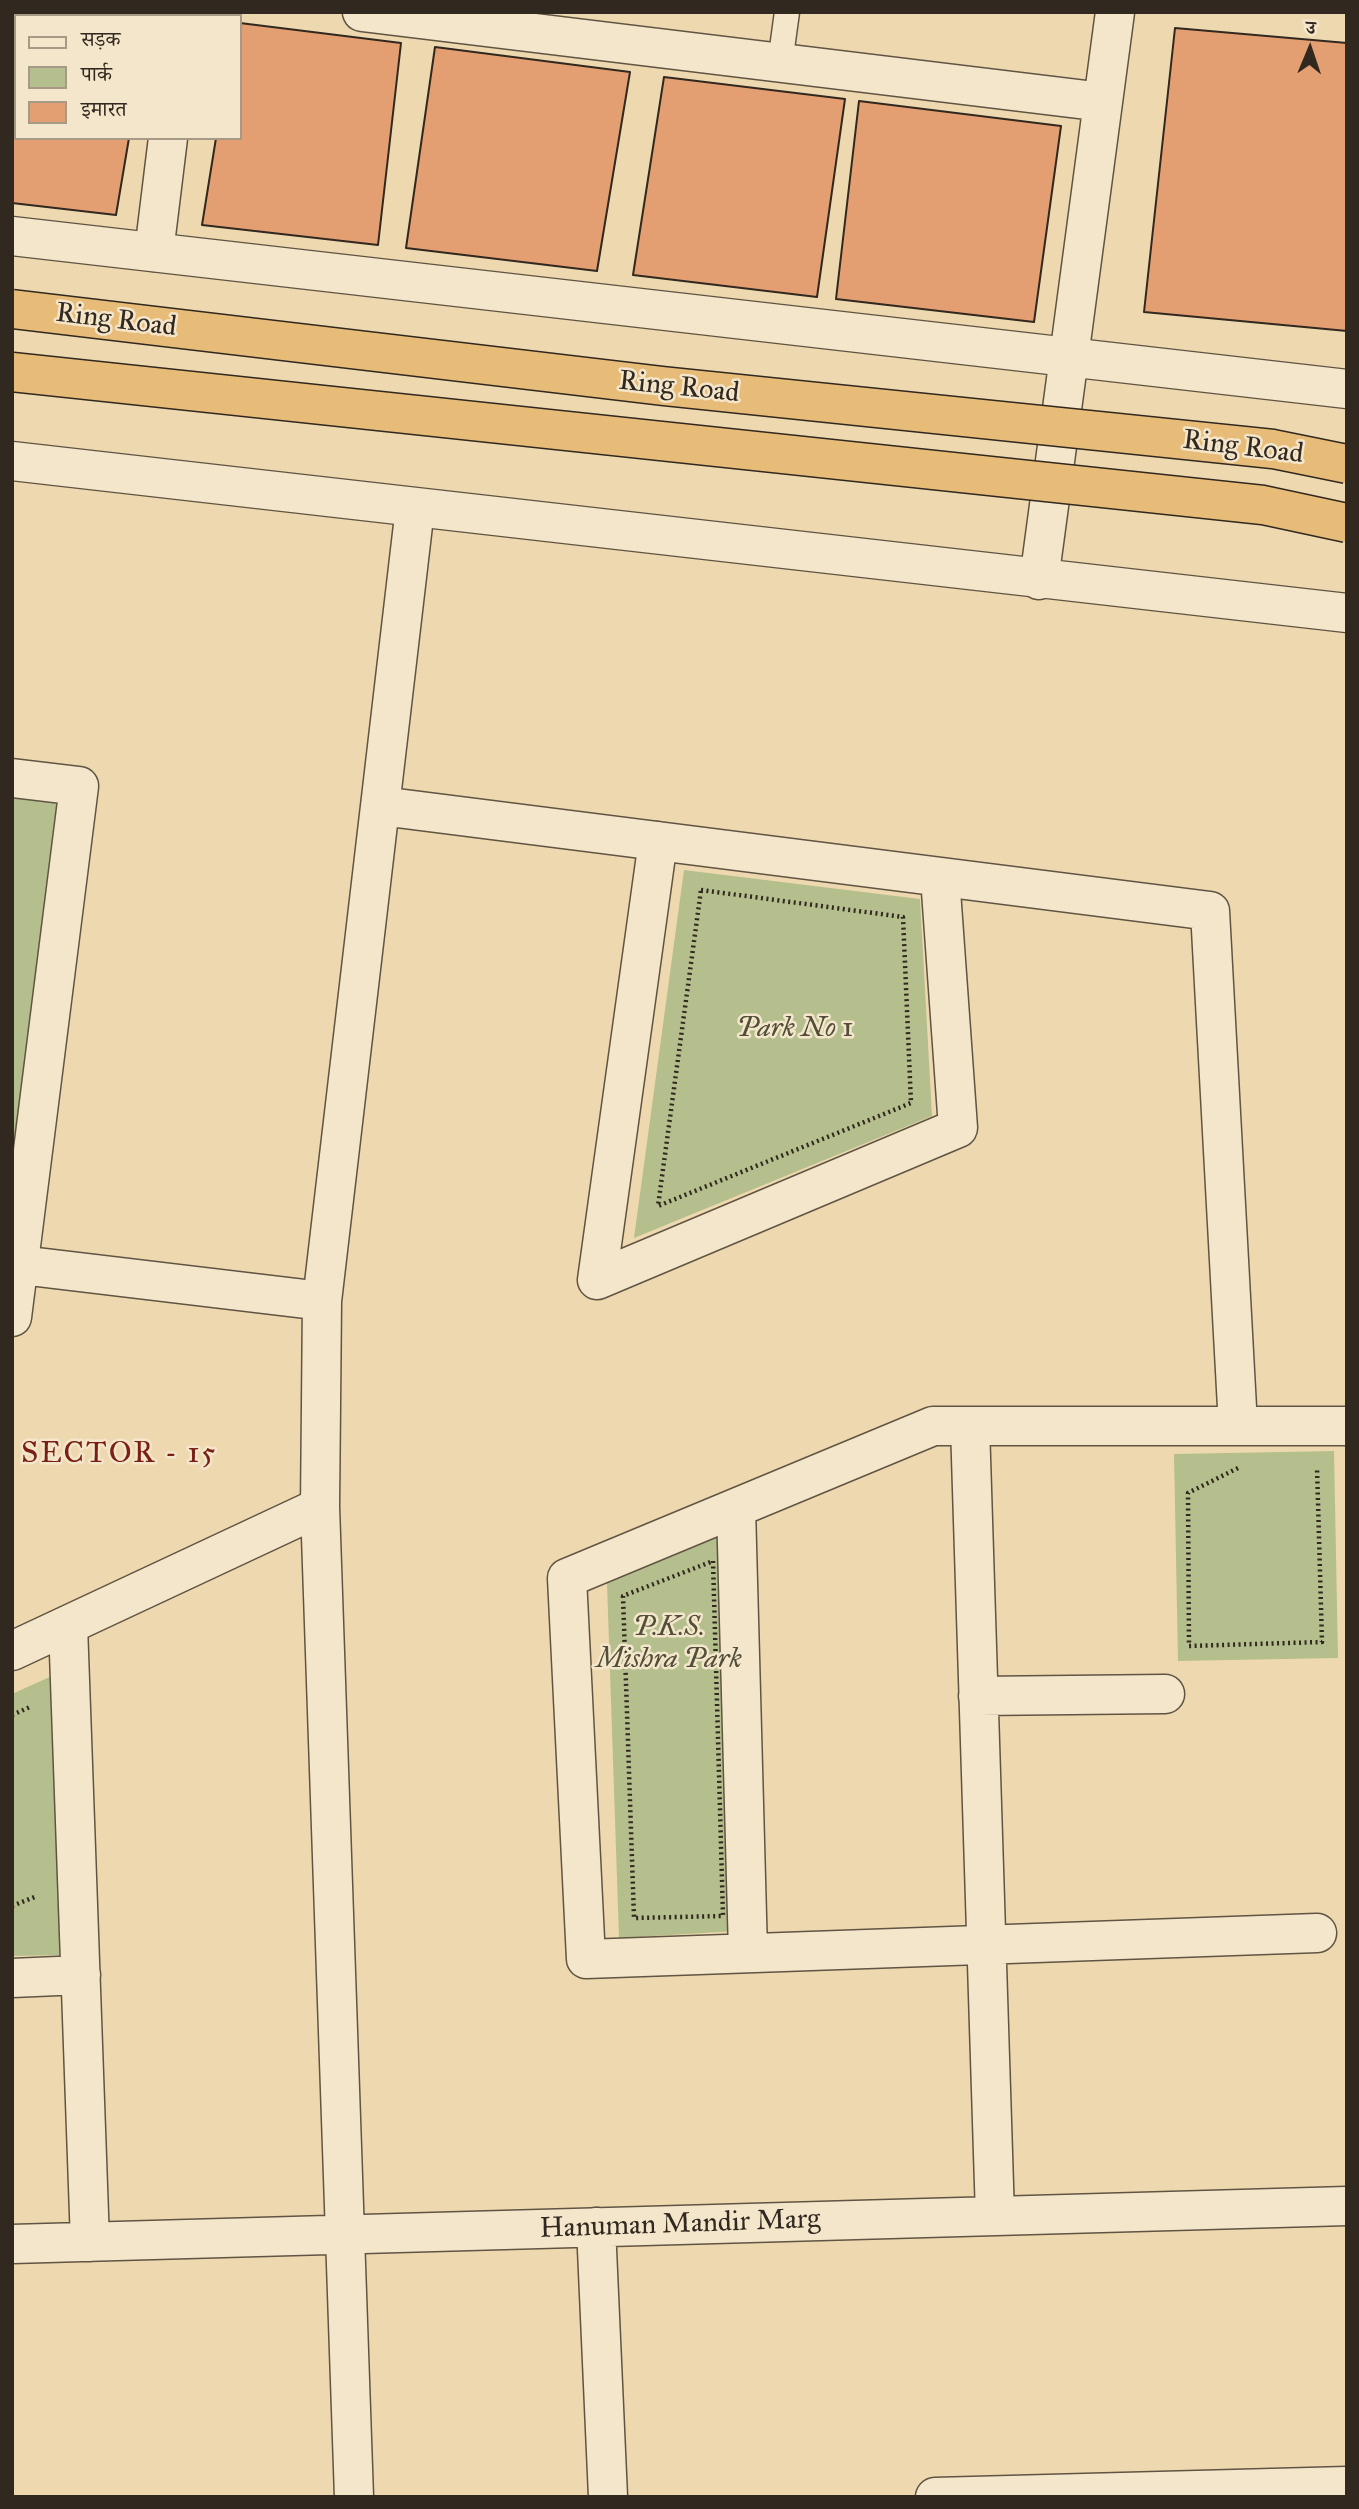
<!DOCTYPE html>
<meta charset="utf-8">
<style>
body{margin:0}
#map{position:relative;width:1359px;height:2509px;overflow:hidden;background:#eed8af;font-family:"IM FELL Great Primer","Noto Serif Devanagari",serif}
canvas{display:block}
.frame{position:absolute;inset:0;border:14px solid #31281f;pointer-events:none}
.legend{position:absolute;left:14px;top:14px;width:228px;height:126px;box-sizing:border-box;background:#f4e6cb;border:2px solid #a69a86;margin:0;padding:9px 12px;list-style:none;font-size:21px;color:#31281f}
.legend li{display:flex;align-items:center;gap:14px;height:35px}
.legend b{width:35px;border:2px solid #a69a86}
.north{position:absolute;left:1275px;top:14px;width:70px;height:70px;-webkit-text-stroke:5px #f4e6cb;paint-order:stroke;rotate:2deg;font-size:19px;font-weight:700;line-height:28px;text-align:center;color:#31281f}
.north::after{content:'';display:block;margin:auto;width:24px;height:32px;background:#31281f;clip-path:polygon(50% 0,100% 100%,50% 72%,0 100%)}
</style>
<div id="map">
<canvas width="1359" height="2509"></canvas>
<div class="frame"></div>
<ul class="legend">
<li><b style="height:9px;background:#f4e6cb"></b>सड़क</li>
<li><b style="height:19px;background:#b5bf8d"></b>पार्क</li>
<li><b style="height:19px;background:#e39f71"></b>इमारत</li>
</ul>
<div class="north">उ</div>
</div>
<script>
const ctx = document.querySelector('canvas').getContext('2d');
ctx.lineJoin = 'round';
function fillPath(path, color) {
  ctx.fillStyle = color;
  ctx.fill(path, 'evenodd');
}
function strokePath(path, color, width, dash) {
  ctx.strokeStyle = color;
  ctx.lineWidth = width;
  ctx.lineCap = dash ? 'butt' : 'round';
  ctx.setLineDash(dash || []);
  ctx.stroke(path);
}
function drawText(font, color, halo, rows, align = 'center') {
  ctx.font = font + ' "IM FELL Great Primer",serif';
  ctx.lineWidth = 5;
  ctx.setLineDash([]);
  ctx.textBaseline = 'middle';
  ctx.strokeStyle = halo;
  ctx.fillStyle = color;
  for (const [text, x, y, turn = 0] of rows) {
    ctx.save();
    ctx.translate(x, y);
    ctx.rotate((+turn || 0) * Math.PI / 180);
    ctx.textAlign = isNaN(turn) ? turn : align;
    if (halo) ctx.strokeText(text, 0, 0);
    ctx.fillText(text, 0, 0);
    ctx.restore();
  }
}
fillPath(new Path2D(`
 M 12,794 L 65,799 L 12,1218 Z
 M 684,870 L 920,899 L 932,1116 L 634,1238 Z
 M 1334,1451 L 1338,1658 L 1178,1661 L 1174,1454 Z
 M 725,1534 L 737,1931 L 619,1938 L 607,1583 Z
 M 63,1671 L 66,1955 L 12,1956 L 12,1694 Z`), '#b5bf8d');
const building = new Path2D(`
 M 12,12 L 150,12 L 149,16 L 16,16 L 16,138 L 129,138 L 116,215 L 12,203 Z
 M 240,23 L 401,43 L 378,245 L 202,225 L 216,138 L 240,138 Z
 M 1175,28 L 1347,43 L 1347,331 L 1144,312 Z
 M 435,47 L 630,72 L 597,271 L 406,248 Z
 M 664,77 L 845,99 L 817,297 L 633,275 Z
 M 859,101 L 1061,126 L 1034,322 L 836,299 Z`);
fillPath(building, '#e39f71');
strokePath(building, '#31281f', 2);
const service = new Path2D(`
 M 780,63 L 787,12`);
const minor = new Path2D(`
 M 362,12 L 1103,102
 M 184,16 L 184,12
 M 154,252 L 168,138
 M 1069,357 L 1115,12
 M 12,778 L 79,786 L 12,1317
 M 381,806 L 1210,911 L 1238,1426
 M 658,841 L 597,1280 L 958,1128 L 940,877
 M 12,1264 L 322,1301
 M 970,1426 L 995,2216
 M 736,1508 L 748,1953
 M 68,1625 L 90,2242
 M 12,1651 L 320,1507
 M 978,1696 L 1165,1694
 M 1317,1933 L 586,1959 L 567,1578 L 933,1426 L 1347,1426
 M 12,1978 L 81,1975
 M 596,2227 L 608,2497
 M 12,2244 L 1347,2206
 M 354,2497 L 320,1507 L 322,1301 L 415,508
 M 935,2497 L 1347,2486`);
const tertiary = new Path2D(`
 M 12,236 L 1347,389
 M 12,461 L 1347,613
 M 1039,580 L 1069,357`);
strokePath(service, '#605443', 27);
strokePath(minor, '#605443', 41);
strokePath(tertiary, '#605443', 41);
strokePath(new Path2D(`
 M 701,890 L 903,917 L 911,1103 L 658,1206 Z
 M 1238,1468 L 1188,1493 L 1189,1646 L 1322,1642 L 1317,1467
 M 713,1561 L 723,1916 L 634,1918 L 623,1596 Z
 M 12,1715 L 30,1707
 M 12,1906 L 37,1896`), '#31281f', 4.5, [2, 3.5]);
strokePath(service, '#f4e6cb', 24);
strokePath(minor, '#f4e6cb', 38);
strokePath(tertiary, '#f4e6cb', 38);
const trunkBridge = new Path2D(`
 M 12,309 L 663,386 L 1273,449 L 1347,464
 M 12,372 L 1263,505 L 1347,523`);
strokePath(trunkBridge, '#31281f', 41, []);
strokePath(trunkBridge, '#e7bc78', 38);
drawText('28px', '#31281f', '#f4e6cb', [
 ["Ring Road",116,321,7],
 ["Ring Road",679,388,6],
 ["Ring Road",1243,448,7],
 ["Hanuman Mandir Marg",680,2225,-2]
]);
drawText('italic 28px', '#524e3a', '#f4e6cb', [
 ["Park No 1",795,1029],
 ["P.K.S.",669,1628],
 ["Mishra Park",669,1660]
]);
ctx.letterSpacing = '2px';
drawText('30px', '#7a1f14', '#f4e6cb', [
 ["SECTOR - 15",119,1455]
]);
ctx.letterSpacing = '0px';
</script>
